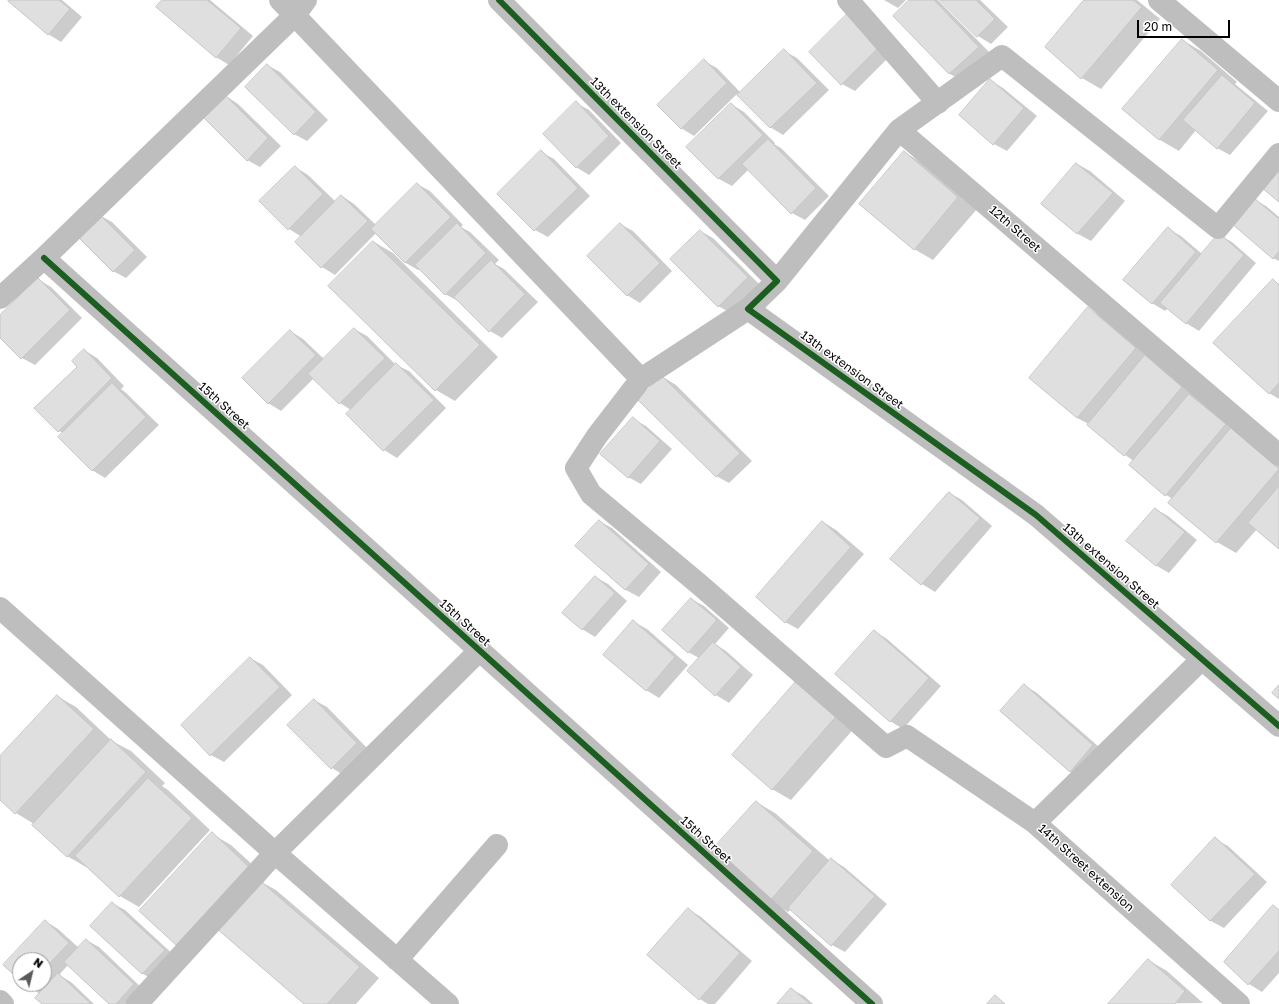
<!DOCTYPE html>
<style>
body{margin:0}
#map{position:relative;width:1279px;height:1004px;overflow:hidden;background:#fff;font-family:"Golos Text",sans-serif}
canvas{display:block}
.north{position:absolute;left:12px;top:952px;width:40px;height:40px;box-sizing:border-box;background:#fff;border:1px solid #999;border-radius:50%;rotate:35deg;font-size:11px;font-weight:700;line-height:16px;text-align:center;color:#000}
.north::after{content:'';display:block;margin:auto;width:14px;height:18px;background:#595959;clip-path:polygon(50% 0,100% 100%,50% 72%,0 100%)}
.scale{position:absolute;left:1137px;top:20px;width:93px;height:18px;box-sizing:border-box;border:2px solid #000;border-top:0;padding-left:5px;font-size:12px;line-height:14px;white-space:nowrap;color:#000;-webkit-text-stroke:3px #fff;paint-order:stroke}
</style>
<div id="map">
<canvas width="1279" height="1004"></canvas>
<div class="north">N</div>
<div class="scale">20 m</div>
</div>
<script>
const ctx = document.querySelector('canvas').getContext('2d');
ctx.lineJoin = 'round';
function fillPath(path, color) {
  ctx.fillStyle = color;
  ctx.fill(path, 'evenodd');
}
function strokePath(path, color, width, dash) {
  ctx.strokeStyle = color;
  ctx.lineWidth = width;
  ctx.lineCap = dash ? 'butt' : 'round';
  ctx.setLineDash(dash || []);
  ctx.stroke(path);
}
function drawText(font, color, halo, rows, align = 'center') {
  ctx.font = font + ' "Golos Text",sans-serif';
  ctx.lineWidth = 3;
  ctx.setLineDash([]);
  ctx.textBaseline = 'middle';
  ctx.strokeStyle = halo;
  ctx.fillStyle = color;
  for (const [text, x, y, turn = 0] of rows) {
    ctx.save();
    ctx.translate(x, y);
    ctx.rotate((+turn || 0) * Math.PI / 180);
    ctx.textAlign = isNaN(turn) ? turn : align;
    if (halo) ctx.strokeText(text, 0, 0);
    ctx.fillText(text, 0, 0);
    ctx.restore();
  }
}
fillPath(new Path2D(`
 M 10,0 L 62,0 L 82,17 L 61,42 L 48,34 L 9,1 Z
 M 163,0 L 210,0 L 253,36 L 229,65 L 216,57 Z
 M 884,0 L 906,0 L 898,8 Z
 M 911,0 L 938,0 L 991,54 L 963,81 L 950,74 L 894,16 Z
 M 942,0 L 980,0 L 1008,27 L 991,44 L 978,36 Z
 M 1086,0 L 1137,0 L 1160,19 L 1101,89 L 1082,78 Z
 M 849,13 L 894,52 L 855,91 L 842,84 Z
 M 1182,40 L 1201,51 L 1237,82 L 1235,84 L 1268,111 L 1230,155 L 1217,148 L 1196,130 L 1179,151 L 1160,140 L 1124,109 Z
 M 784,51 L 797,58 L 829,90 L 783,135 L 770,127 L 737,94 L 694,136 L 681,128 L 704,61 L 717,68 L 741,93 Z
 M 267,65 L 280,72 L 328,120 L 307,141 L 294,134 Z
 M 990,80 L 1003,88 L 1037,116 L 1007,151 L 994,144 Z
 M 226,96 L 238,104 L 281,146 L 260,167 L 247,160 Z
 M 576,103 L 589,110 L 621,143 L 589,175 L 576,167 Z
 M 731,104 L 744,112 L 775,143 L 774,144 L 781,148 L 829,196 L 805,220 L 792,213 L 749,169 L 732,186 L 719,179 L 687,147 Z
 M 541,152 L 554,159 L 590,196 L 548,237 L 535,230 Z
 M 904,152 L 923,163 L 977,209 L 933,260 L 914,249 Z
 M 1077,164 L 1090,171 L 1125,201 L 1091,241 L 1078,234 L 1043,204 Z
 M 295,167 L 308,175 L 336,202 L 342,196 L 354,204 L 376,225 L 417,184 L 430,191 L 463,225 L 461,227 L 470,232 L 499,260 L 495,264 L 504,269 L 538,302 L 502,338 L 490,331 L 459,300 L 458,301 L 445,294 L 420,269 L 418,270 L 406,263 L 376,233 L 335,275 L 322,267 L 302,237 L 289,229 Z
 M 1253,199 L 1266,206 L 1279,217 L 1279,261 L 1273,258 Z
 M 99,215 L 112,222 L 147,257 L 126,278 L 113,271 Z
 M 620,224 L 633,231 L 672,271 L 640,303 L 627,295 Z
 M 1168,229 L 1181,236 L 1202,254 L 1219,235 L 1232,242 L 1256,263 L 1199,331 L 1186,323 L 1168,308 L 1165,311 L 1152,303 Z
 M 700,231 L 713,238 L 760,285 L 731,313 L 718,306 Z
 M 374,242 L 393,253 L 498,357 L 455,401 L 436,390 Z
 M 38,279 L 51,287 L 82,318 L 35,365 L 22,358 L 0,337 L 0,316 Z
 M 1273,280 L 1279,284 L 1279,399 L 1269,393 Z
 M 1089,309 L 1108,320 L 1279,464 L 1279,548 L 1257,529 L 1236,553 L 1217,542 L 1173,499 L 1166,495 L 1130,465 L 1134,461 L 1125,455 L 1089,424 L 1077,418 Z
 M 354,329 L 367,336 L 396,365 L 409,371 L 446,408 L 397,458 L 384,450 L 351,410 L 340,403 L 314,378 L 281,411 L 268,403 L 290,331 L 303,339 L 324,359 Z
 M 84,350 L 97,358 L 124,386 L 121,389 L 125,392 L 159,425 L 105,478 L 92,470 L 63,433 L 59,431 Z
 M 663,377 L 676,385 L 752,461 L 729,483 L 716,476 Z
 M 633,419 L 646,426 L 672,449 L 641,484 L 628,477 Z
 M 949,493 L 962,500 L 992,526 L 935,592 L 922,584 L 892,559 Z
 M 1155,509 L 1168,516 L 1197,540 L 1169,573 L 1157,566 L 1128,541 Z
 M 599,521 L 612,528 L 661,572 L 639,597 L 626,590 L 576,546 Z
 M 823,522 L 836,530 L 864,554 L 798,629 L 785,622 Z
 M 595,577 L 608,584 L 627,601 L 595,637 L 582,629 Z
 M 691,599 L 704,606 L 729,628 L 715,644 L 726,651 L 753,675 L 729,703 L 716,695 L 688,671 L 699,658 L 688,652 Z
 M 634,622 L 647,629 L 688,665 L 659,698 L 646,690 Z
 M 874,631 L 887,639 L 941,686 L 903,729 L 890,721 Z
 M 250,658 L 263,665 L 292,695 L 224,762 L 211,755 Z
 M 1024,685 L 1037,693 L 1106,753 L 1083,779 L 1070,771 Z
 M 818,690 L 858,724 L 791,800 L 772,789 Z
 M 57,696 L 76,707 L 112,741 L 131,751 L 165,783 L 162,786 L 168,790 L 210,830 L 139,907 L 120,896 L 87,866 L 86,867 L 67,856 L 34,824 L 16,813 L 0,799 L 0,757 Z
 M 314,700 L 327,707 L 370,751 L 345,776 L 332,768 Z
 M 756,802 L 775,813 L 830,861 L 831,859 L 844,867 L 887,904 L 845,952 L 832,945 L 791,909 L 788,912 L 769,901 Z
 M 212,834 L 231,845 L 267,878 L 263,883 L 276,890 L 379,978 L 356,1004 L 306,1004 Z
 M 1215,839 L 1228,846 L 1267,882 L 1224,928 L 1211,921 L 1172,885 Z
 M 112,903 L 125,910 L 177,958 L 156,981 L 143,974 L 91,925 Z
 M 1274,907 L 1279,910 L 1279,973 L 1262,992 L 1249,984 L 1225,961 Z
 M 688,909 L 701,917 L 752,961 L 715,1004 L 708,1004 L 700,999 Z
 M 45,921 L 58,929 L 79,948 L 86,940 L 99,947 L 146,992 L 135,1004 L 110,1004 L 68,965 L 59,975 L 71,982 L 94,1004 L 43,1004 L 40,994 L 25,984 L 44,984 L 44,960 L 20,960 L 20,979 L 5,965 Z
 M 1148,960 L 1167,971 L 1203,1003 L 1109,1004 Z
 M 791,989 L 804,996 L 813,1004 L 778,1004 Z`), '#0003');
const building = new Path2D(`
 M 9,0 L 59,0 L 70,9 L 48,35 L 8,1 Z
 M 162,0 L 207,0 L 241,28 L 216,58 L 156,7 Z
 M 909,0 L 934,0 L 979,47 L 949,74 L 893,16 Z
 M 940,0 L 976,0 L 995,19 L 977,37 Z
 M 1084,0 L 1133,0 L 1142,7 L 1081,79 L 1045,47 Z
 M 849,12 L 882,44 L 841,85 L 809,52 Z
 M 1182,39 L 1218,70 L 1159,140 L 1122,109 Z
 M 784,49 L 817,83 L 770,128 L 737,95 Z
 M 704,59 L 727,83 L 681,129 L 657,105 Z
 M 267,64 L 316,112 L 294,135 L 245,87 Z
 M 1222,75 L 1255,103 L 1217,149 L 1183,120 Z
 M 990,79 L 1024,108 L 993,145 L 959,115 Z
 M 225,95 L 268,138 L 247,161 L 203,117 Z
 M 576,101 L 609,136 L 576,168 L 543,134 Z
 M 731,103 L 763,135 L 718,179 L 686,147 Z
 M 768,139 L 816,188 L 791,214 L 742,164 Z
 M 541,150 L 578,188 L 534,231 L 497,194 Z
 M 904,151 L 958,197 L 914,250 L 859,204 Z
 M 1279,156 L 1279,202 L 1256,183 Z
 M 1076,163 L 1113,193 L 1077,234 L 1041,204 Z
 M 295,166 L 323,194 L 288,230 L 259,201 Z
 M 417,183 L 451,217 L 405,263 L 371,229 Z
 M 341,195 L 368,221 L 321,268 L 295,242 Z
 M 1253,197 L 1279,219 L 1279,251 L 1273,259 L 1231,223 Z
 M 99,214 L 135,250 L 113,272 L 77,236 Z
 M 457,223 L 486,253 L 445,295 L 415,265 Z
 M 620,223 L 660,263 L 627,296 L 587,256 Z
 M 1168,227 L 1196,252 L 1152,304 L 1123,280 Z
 M 700,230 L 748,277 L 718,307 L 670,259 Z
 M 1219,233 L 1244,255 L 1186,324 L 1160,303 Z
 M 373,241 L 480,345 L 435,391 L 328,286 Z
 M 491,260 L 525,294 L 489,332 L 454,297 Z
 M 38,278 L 70,310 L 21,359 L 0,338 L 0,315 Z
 M 1273,279 L 1279,285 L 1279,383 L 1269,394 L 1213,343 Z
 M 1088,307 L 1136,348 L 1077,418 L 1029,378 Z
 M 354,328 L 385,358 L 339,404 L 308,374 Z
 M 290,330 L 316,355 L 268,404 L 242,378 Z
 M 84,349 L 112,378 L 58,432 L 34,408 L 77,367 L 72,361 Z
 M 1145,355 L 1182,387 L 1124,456 L 1087,425 Z
 M 396,363 L 434,400 L 383,451 L 346,414 Z
 M 662,376 L 740,453 L 716,477 L 638,400 Z
 M 112,383 L 146,417 L 92,471 L 58,437 Z
 M 1189,394 L 1226,424 L 1165,496 L 1129,465 Z
 M 633,417 L 660,441 L 628,478 L 600,454 Z
 M 1231,428 L 1279,469 L 1216,543 L 1168,503 Z
 M 1279,486 L 1279,549 L 1248,523 Z
 M 949,492 L 980,518 L 921,585 L 890,559 Z
 M 1155,508 L 1185,532 L 1156,566 L 1126,541 Z
 M 599,520 L 649,564 L 625,590 L 575,546 Z
 M 822,521 L 851,547 L 785,623 L 756,597 Z
 M 595,576 L 615,593 L 582,630 L 562,613 Z
 M 691,598 L 717,620 L 688,653 L 662,630 Z
 M 633,620 L 675,657 L 646,691 L 603,655 Z
 M 874,630 L 929,678 L 890,722 L 835,674 Z
 M 713,642 L 741,667 L 715,696 L 687,671 Z
 M 250,657 L 280,687 L 210,756 L 181,725 Z
 M 799,678 L 839,713 L 772,790 L 732,755 Z
 M 1024,684 L 1093,745 L 1070,772 L 1000,711 Z
 M 1279,685 L 1279,699 L 1272,693 Z
 M 57,695 L 94,729 L 15,814 L 0,800 L 0,756 Z
 M 314,699 L 357,743 L 331,769 L 287,725 Z
 M 111,739 L 146,772 L 67,857 L 32,825 Z
 M 148,778 L 192,818 L 119,897 L 75,856 Z
 M 756,801 L 813,851 L 769,902 L 711,851 Z
 M 212,832 L 249,867 L 176,945 L 139,911 Z
 M 1215,837 L 1255,874 L 1210,921 L 1171,885 Z
 M 831,858 L 875,896 L 831,946 L 788,908 Z
 M 257,878 L 360,967 L 327,1004 L 304,1004 L 215,927 Z
 M 112,902 L 165,950 L 142,974 L 90,926 Z
 M 1273,905 L 1279,910 L 1279,951 L 1248,985 L 1224,962 Z
 M 688,908 L 740,953 L 699,1000 L 647,955 Z
 M 45,920 L 69,943 L 44,969 L 44,960 L 20,960 L 20,980 L 3,965 Z
 M 86,939 L 134,984 L 116,1004 L 109,1004 L 64,962 Z
 M 1148,959 L 1185,991 L 1175,1004 L 1108,1004 Z
 M 58,973 L 91,1004 L 42,1004 L 35,998 Z
 M 791,988 L 810,1004 L 777,1004 Z
 M 995,995 L 1005,1004 L 987,1004 Z`);
fillPath(building, '#dfdfdf');
strokePath(building, '#c6c6c6', 1);
strokePath(new Path2D(`
 M 280,0 L 641,379 L 748,309
 M 499,0 L 777,281 L 748,309 L 1036,515 L 1279,726
 M 848,0 L 938,103
 M 1159,0 L 1279,101
 M 899,130 L 1002,56 L 1218,228 L 1279,154
 M 44,258 L 872,1004
 M 777,281 L 899,130 L 1279,455
 M 0,298 L 44,258 L 295,15 L 306,0
 M 641,379 L 597,436 L 576,468 L 591,494 L 700,585 L 886,747 L 907,736 L 1035,823
 M 0,608 L 275,853 L 448,1004
 M 1202,659 L 1035,823 L 1239,1004
 M 397,960 L 497,845
 M 0,1001 L 3,1004
 M 137,1004 L 275,853 L 479,651`), '#bebebe', 22);
strokePath(new Path2D(`
 M 499,0 L 777,281 L 748,309 L 1036,515 L 1279,726
 M 44,258 L 872,1004`), '#1b5e20', 6);
drawText('12px', '#000', '#fff', [
 ["13th extension Street",636,123,45],
 ["12th Street",1015,229,41],
 ["13th extension Street",852,370,36],
 ["15th Street",224,406,42],
 ["13th extension Street",1111,566,41],
 ["15th Street",465,623,42],
 ["15th Street",706,840,42],
 ["14th Street extension",1086,868,42]
]);
</script>
